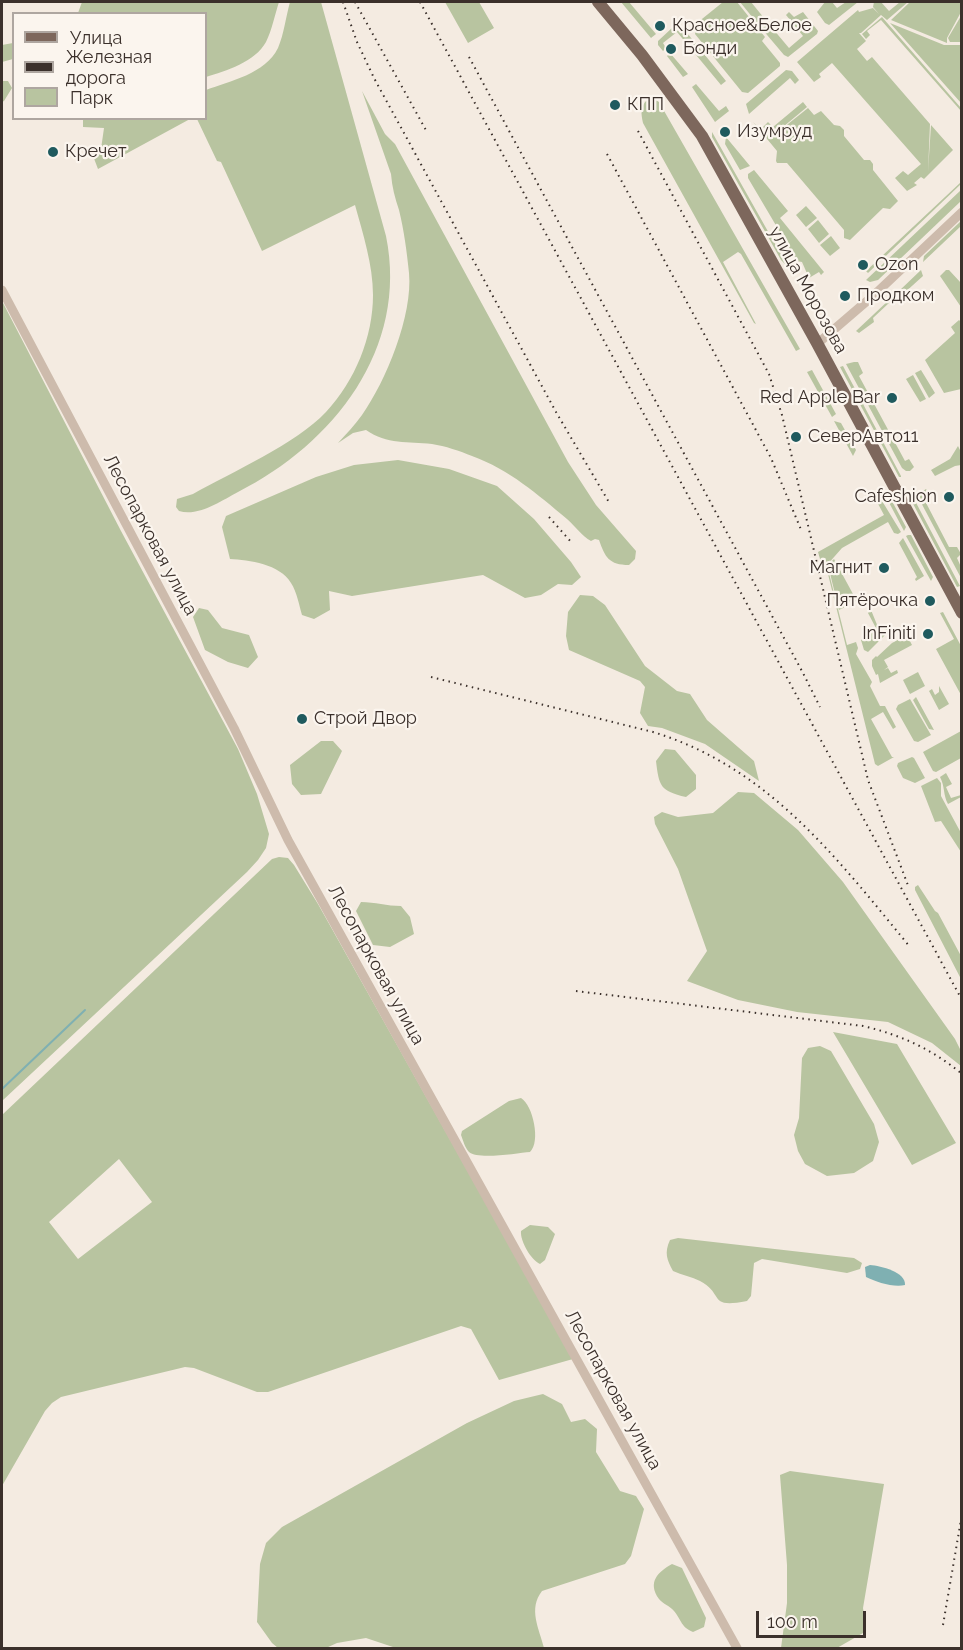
<!DOCTYPE html>
<meta charset="utf-8">
<style>
body{margin:0}
#map{position:relative;width:963px;height:1650px;overflow:hidden;background:#f4ebe1;font-family:Raleway,sans-serif}
canvas{display:block}
.frame{position:absolute;inset:0;border:3px solid #3b302b;pointer-events:none}
.legend{position:absolute;left:12px;top:12px;width:195px;height:108px;box-sizing:border-box;background:#fbf5ee;border:2px solid #aea6a0;margin:0;padding:8px 10px;list-style:none;font-size:18px;color:#3b302b}
.legend li{display:flex;align-items:center;gap:12px;height:30px}
.legend b{width:30px;border:2px solid #aea6a0}
.scale{position:absolute;left:756px;top:1611px;width:110px;height:27px;box-sizing:border-box;border:3px solid #3b302b;border-top:0;padding-left:8px;font-size:18px;line-height:21px;white-space:nowrap;color:#3b302b;-webkit-text-stroke:4px #fbf5ee;paint-order:stroke}
</style>
<div id="map">
<canvas width="963" height="1650"></canvas>
<div class="frame"></div>
<ul class="legend">
<li><b style="height:8px;background:#7d675c"></b>Улица</li>
<li><b style="height:8px;background:#3b302b"></b>Железная дорога</li>
<li><b style="height:16px;background:#b8c4a0"></b>Парк</li>
</ul>
<div class="scale">100 m</div>
</div>
<script>
const ctx = document.querySelector('canvas').getContext('2d');
ctx.lineJoin = 'round';
function fillPath(path, color) {
  ctx.fillStyle = color;
  ctx.fill(path, 'evenodd');
}
function strokePath(path, color, width, dash) {
  ctx.strokeStyle = color;
  ctx.lineWidth = width;
  ctx.lineCap = dash ? 'butt' : 'round';
  ctx.setLineDash(dash || []);
  ctx.stroke(path);
}
function drawText(font, color, halo, rows, align = 'center') {
  ctx.font = font + ' Raleway,sans-serif';
  ctx.lineWidth = 4.5;
  ctx.setLineDash([]);
  ctx.textBaseline = 'middle';
  ctx.strokeStyle = halo;
  ctx.fillStyle = color;
  for (const [text, x, y, turn = 0] of rows) {
    ctx.save();
    ctx.translate(x, y);
    ctx.rotate((+turn || 0) * Math.PI / 180);
    ctx.textAlign = isNaN(turn) ? turn : align;
    if (halo) ctx.strokeText(text, 0, 0);
    ctx.fillText(text, 0, 0);
    ctx.restore();
  }
}
fillPath(new Path2D(`
 M 82,2 L 279,2 C 275,14 272,30 266,42 C 255,62 226,71 206,77 L 206,14 L 78,13 Z
 M 290,2 L 321,2 L 386,236 C 409,349 333,444 238,492 C 221,501 198,517 179,511 L 176,507 L 177,499 L 193,494 C 232,472 296,444 326,412 C 355,381 373,337 373,295 C 373,265 363,234 355,205 L 262,251 L 221,162 L 217,161 L 197,119 L 206,118 L 206,90 C 230,81 265,74 278,48 C 284,34 286,16 290,2 Z
 M 445,2 L 479,2 L 494,28 L 468,43 Z
 M 621,2 L 629,2 L 656,34 L 651,38 Z
 M 723,2 L 737,2 L 765,37 L 762,41 L 780,63 L 780,66 L 748,93 L 742,92 L 695,34 L 697,23 Z
 M 740,2 L 751,2 L 764,18 L 757,23 Z
 M 825,2 L 832,2 L 837,8 L 846,2 L 858,2 L 829,25 L 825,23 L 817,12 Z
 M 874,2 L 881,2 L 889,11 L 900,2 L 908,2 L 887,20 L 881,15 L 861,33 L 859,33 L 866,41 L 857,49 L 867,61 L 872,57 L 930,124 L 928,172 L 931,125 L 953,150 L 924,179 L 921,177 L 914,183 L 917,185 L 907,191 L 895,178 L 903,171 L 908,175 L 921,164 L 832,63 L 819,74 L 821,77 L 814,82 L 797,62 L 858,10 L 859,12 L 873,8 L 879,14 L 873,7 Z
 M 910,2 L 961,2 L 961,12 L 947,38 L 947,43 L 891,20 Z
 M 789,12 L 794,17 L 803,12 L 818,31 L 817,34 L 788,57 L 784,55 L 762,29 L 768,23 L 789,48 L 803,36 L 786,15 Z
 M 961,16 L 961,42 L 950,42 L 948,38 Z
 M 882,17 L 961,108 L 961,111 L 881,20 L 867,31 L 870,35 L 866,39 L 862,34 Z
 M 890,23 L 944,45 L 961,45 L 961,103 Z
 M 672,28 L 677,31 L 683,28 L 726,81 L 721,85 L 677,32 L 663,43 L 666,48 L 663,51 L 658,45 L 658,41 Z
 M 13,43 L 13,59 L 2,62 L 2,45 Z
 M 670,53 L 688,74 L 683,77 L 667,56 Z
 M 786,70 L 792,71 L 799,80 L 795,84 L 790,78 L 749,114 L 746,104 Z
 M 2,81 L 8,81 L 12,88 L 4,101 L 2,102 Z
 M 696,84 L 719,111 L 726,106 L 729,111 L 715,122 L 692,87 Z
 M 362,91 L 385,134 L 395,144 L 568,462 L 596,505 L 636,551 L 635,559 L 629,565 C 609,565 605,557 599,540 L 595,539 L 591,541 C 582,536 575,526 567,519 C 537,494 510,470 472,456 C 460,451 445,446 432,444 C 408,441 387,445 366,430 L 353,433 L 338,443 C 346,434 355,425 362,415 C 386,381 413,315 409,273 C 407,253 404,230 399,210 C 395,198 392,187 391,174 Z
 M 654,99 L 659,102 L 800,349 L 796,351 L 741,254 L 738,252 L 723,262 L 756,324 L 754,323 L 643,123 C 641,113 640,107 647,100 Z
 M 803,102 L 807,107 L 777,132 L 767,131 L 763,127 L 768,122 L 773,127 Z
 M 808,108 L 814,115 L 821,111 L 834,125 L 840,126 L 844,130 L 844,136 L 864,160 L 870,160 L 873,164 L 873,170 L 898,201 L 890,209 L 883,208 L 850,240 L 844,238 L 844,230 L 787,163 L 777,163 L 776,161 L 777,151 L 753,122 L 765,134 L 773,136 Z
 M 83,119 L 83,118 L 190,119 L 98,169 L 90,148 L 101,149 L 104,128 L 83,127 Z
 M 712,132 L 788,267 L 781,260 L 712,137 Z
 M 726,137 L 750,166 L 740,170 L 725,144 Z
 M 754,170 L 788,211 L 780,218 L 824,272 L 821,275 L 819,272 L 809,278 L 802,262 L 797,261 L 748,178 L 748,174 Z
 M 961,182 L 961,184 L 868,273 L 866,271 Z
 M 961,190 L 961,201 L 878,280 L 870,282 L 866,280 Z
 M 806,206 L 817,218 L 806,227 L 796,215 Z
 M 818,220 L 829,234 L 819,243 L 808,229 Z
 M 961,221 L 961,226 L 923,262 L 924,256 Z
 M 831,236 L 840,248 L 830,256 L 820,245 Z
 M 921,270 L 923,276 L 892,304 L 890,302 L 873,318 L 874,322 L 859,333 L 856,331 L 890,299 L 892,301 L 901,292 L 899,291 Z
 M 946,270 L 949,270 L 961,283 L 961,307 L 940,276 Z
 M 2,301 L 121,531 L 238,749 L 257,794 L 269,834 L 266,848 L 258,860 L 247,872 L 2,1101 Z
 M 959,320 L 962,323 L 961,389 L 944,393 L 925,360 L 955,333 L 951,327 Z
 M 854,362 L 858,362 L 863,373 L 859,376 L 905,461 L 909,459 L 914,467 L 910,471 L 906,471 L 902,468 L 846,364 Z
 M 843,366 L 901,476 L 901,477 L 899,477 L 840,367 Z
 M 812,370 L 836,414 L 832,417 L 807,372 Z
 M 921,370 L 935,393 L 929,398 L 915,373 Z
 M 913,375 L 926,399 L 920,402 L 906,379 Z
 M 834,421 L 841,423 L 856,450 L 853,456 Z
 M 958,446 L 961,452 L 961,465 L 955,466 L 935,476 L 931,470 L 950,459 Z
 M 398,460 L 449,469 L 497,486 L 534,519 L 571,562 L 581,577 L 572,585 L 558,584 L 541,595 L 525,598 L 483,575 L 352,596 L 329,591 L 330,610 L 314,619 L 302,615 C 299,605 297,592 291,583 C 280,564 249,560 230,559 L 222,527 L 226,516 L 316,477 L 354,465 Z
 M 926,489 L 929,494 L 924,499 L 949,547 L 957,547 L 961,554 L 957,558 L 961,567 L 961,578 L 917,495 Z
 M 887,492 L 906,527 L 904,531 L 884,493 Z
 M 879,496 L 901,532 L 898,534 L 894,533 L 888,522 L 842,548 L 827,565 L 847,645 L 856,642 L 858,648 L 856,654 L 872,682 L 870,686 L 880,706 L 885,706 L 896,727 L 893,729 L 883,712 L 871,719 L 892,757 L 894,757 L 878,766 L 875,764 L 826,566 L 822,566 L 818,552 L 884,515 L 876,500 Z
 M 913,497 L 960,586 L 957,587 L 910,498 Z
 M 908,535 L 911,535 L 933,577 L 931,581 L 906,536 Z
 M 903,538 L 924,576 L 916,581 L 915,579 L 917,577 L 899,543 Z
 M 834,559 L 853,594 L 845,598 L 836,598 L 828,565 Z
 M 580,595 L 593,596 L 605,605 L 645,666 L 677,691 L 690,694 L 707,720 L 754,761 L 759,781 L 705,744 L 662,728 L 648,726 L 640,713 L 645,687 L 640,681 L 569,650 L 566,636 L 568,612 Z
 M 853,595 L 856,601 L 851,604 L 849,601 L 846,603 L 847,606 L 839,610 L 836,599 L 845,599 Z
 M 199,608 L 208,610 L 222,628 L 249,635 L 258,657 L 248,668 L 228,662 L 205,650 L 193,617 Z
 M 871,610 L 880,632 L 890,627 L 891,629 L 868,652 L 864,650 L 861,640 L 877,630 L 868,613 Z
 M 943,612 L 961,646 L 961,695 L 936,649 L 954,639 L 940,613 Z
 M 907,635 L 912,645 L 884,660 L 888,667 L 884,670 L 888,668 L 891,673 L 897,670 L 898,673 L 880,683 L 878,674 L 876,675 L 872,666 L 872,660 L 876,656 L 877,657 L 892,643 Z
 M 918,672 L 925,686 L 910,694 L 903,680 Z
 M 939,686 L 949,704 L 939,710 L 929,691 L 932,689 L 935,695 L 939,692 Z
 M 916,697 L 934,730 L 929,729 L 913,700 Z
 M 910,699 L 931,735 L 918,742 L 914,741 L 896,709 L 898,705 Z
 M 961,731 L 961,758 L 936,772 L 933,771 L 923,752 Z
 M 321,741 L 333,741 L 342,751 L 321,794 L 301,795 L 292,784 L 290,765 Z
 M 665,749 L 675,750 L 696,775 L 696,789 L 686,797 C 660,791 659,786 656,761 Z
 M 912,757 L 914,758 L 925,778 L 915,783 L 903,778 L 897,766 L 898,763 Z
 M 946,773 L 952,784 L 946,787 L 951,798 L 961,795 L 961,797 L 948,804 C 943,795 945,786 940,777 Z
 M 937,778 L 941,783 L 941,796 L 961,833 L 961,852 L 941,821 L 935,822 L 921,786 Z
 M 738,792 L 754,793 L 798,830 L 843,882 L 955,1039 L 961,1051 L 961,1066 L 932,1043 L 888,1022 L 797,1012 L 738,1000 L 687,981 L 707,951 L 678,869 L 655,824 L 654,817 L 662,812 L 678,817 L 713,813 Z
 M 279,857 L 288,858 L 294,865 L 318,904 L 573,1359 L 499,1380 L 471,1329 L 461,1326 L 268,1392 L 257,1392 L 194,1368 L 185,1367 L 61,1397 L 52,1403 L 45,1411 L 2,1486 L 2,1115 L 272,859 ZM 119,1159 L 152,1202 L 78,1259 L 49,1222 Z
 M 918,885 L 935,911 L 938,913 L 961,956 L 961,979 L 915,890 L 915,887 Z
 M 361,902 C 375,902 387,906 401,906 L 410,917 L 414,934 L 390,947 L 373,945 L 356,911 Z
 M 833,1032 L 897,1044 L 956,1143 L 912,1165 Z
 M 820,1046 L 831,1051 L 874,1124 L 879,1142 L 873,1161 L 854,1173 L 827,1176 L 805,1164 L 798,1151 L 794,1135 L 799,1118 L 802,1058 L 808,1048 Z
 M 521,1098 C 533,1105 541,1142 530,1152 C 518,1153 478,1160 469,1152 C 465,1148 463,1140 461,1135 L 462,1131 L 509,1101 Z
 M 530,1225 L 548,1227 L 555,1234 L 545,1260 L 540,1264 C 531,1260 520,1241 521,1231 Z
 M 678,1238 L 854,1258 L 862,1263 L 860,1269 L 847,1273 L 762,1259 L 754,1263 L 751,1296 L 747,1301 C 707,1309 725,1294 700,1281 C 692,1277 682,1275 673,1271 C 667,1260 664,1253 670,1240 Z
 M 543,1394 L 562,1404 L 571,1422 L 585,1419 L 597,1429 L 596,1452 L 620,1491 L 636,1496 L 644,1509 L 631,1556 L 625,1564 L 542,1591 C 528,1609 539,1628 544,1648 L 396,1648 L 366,1638 L 337,1643 L 326,1648 L 278,1648 L 272,1643 L 257,1622 L 260,1564 L 266,1543 L 282,1527 L 467,1423 L 514,1401 Z
 M 790,1471 L 884,1484 L 863,1608 L 866,1626 L 863,1633 L 837,1648 L 781,1648 L 787,1603 L 787,1565 L 780,1475 Z
 M 672,1564 L 682,1568 L 706,1618 L 704,1627 L 693,1632 C 681,1627 682,1621 674,1611 C 670,1606 663,1604 659,1599 C 647,1582 658,1572 672,1564 Z`), '#b8c4a0');
fillPath(new Path2D(`
 M 870,1265 C 881,1266 906,1272 905,1285 C 894,1288 876,1282 866,1277 L 865,1267 Z`), '#7fb0b2');
strokePath(new Path2D(`
 M 2,1089 L 85,1010`), '#7fb0b2', 2);
strokePath(new Path2D(`
 M 2,290 L 234,728 L 288,840 L 737,1648
 M 817,344 L 874,295 L 962,212`), '#cdbbac', 9);
strokePath(new Path2D(`
 M 598,2 L 642,55 L 702,136 L 817,343 L 962,613`), '#7d675c', 12);
strokePath(new Path2D(`
 M 343,2 L 357,42 L 374,78 L 556,412 L 610,504
 M 355,2 L 427,132
 M 420,2 L 962,1000
 M 469,57 L 803,673 L 820,707
 M 638,131 L 769,374 L 782,415 L 868,780 L 909,888
 M 607,154 L 771,458 L 802,532
 M 549,517 L 572,543
 M 431,677 L 653,732 C 768,767 836,857 910,947
 M 576,991 L 863,1026 C 901,1035 932,1049 962,1074
 M 943,1625 L 962,1514`), '#3b302b', 2, [1.5, 4.5]);
for (const [x, y, r, color] of [
 [660,26,6,"#1f5a5e"],
 [671,49,6,"#1f5a5e"],
 [615,105,6,"#1f5a5e"],
 [725,132,6,"#1f5a5e"],
 [53,152,6,"#1f5a5e"],
 [863,265,6,"#1f5a5e"],
 [845,296,6,"#1f5a5e"],
 [892,398,6,"#1f5a5e"],
 [796,437,6,"#1f5a5e"],
 [949,497,6,"#1f5a5e"],
 [884,568,6,"#1f5a5e"],
 [930,601,6,"#1f5a5e"],
 [928,634,6,"#1f5a5e"],
 [302,719,6,"#1f5a5e"]
]) {
  const dot = new Path2D();
  dot.arc(x, y, r, 0, 2 * Math.PI);
  ctx.fillStyle = color;
  ctx.fill(dot);
  strokePath(dot, '#fbf5ee', 2);
}
drawText('18px', '#3b302b', '#fbf5ee', [
 ["Красное&Белое",672,26],
 ["Бонди",683,49],
 ["КПП",627,105],
 ["Изумруд",737,132],
 ["Кречет",65,152],
 ["Ozon",875,265],
 ["Продком",857,296],
 ["Red Apple Bar",880,398,"right"],
 ["СеверАвто11",808,437],
 ["Cafeshion",937,497,"right"],
 ["Магнит",872,568,"right"],
 ["Пятёрочка",918,601,"right"],
 ["InFiniti",916,634,"right"],
 ["Строй Двор",314,719]
], 'left');
drawText('18px', '#3b302b', '#fbf5ee', [
 ["улица Морозова",808,290,61],
 ["Лесопарковая улица",150,535,62],
 ["Лесопарковая улица",376,965,61],
 ["Лесопарковая улица",613,1390,61]
]);
</script>
